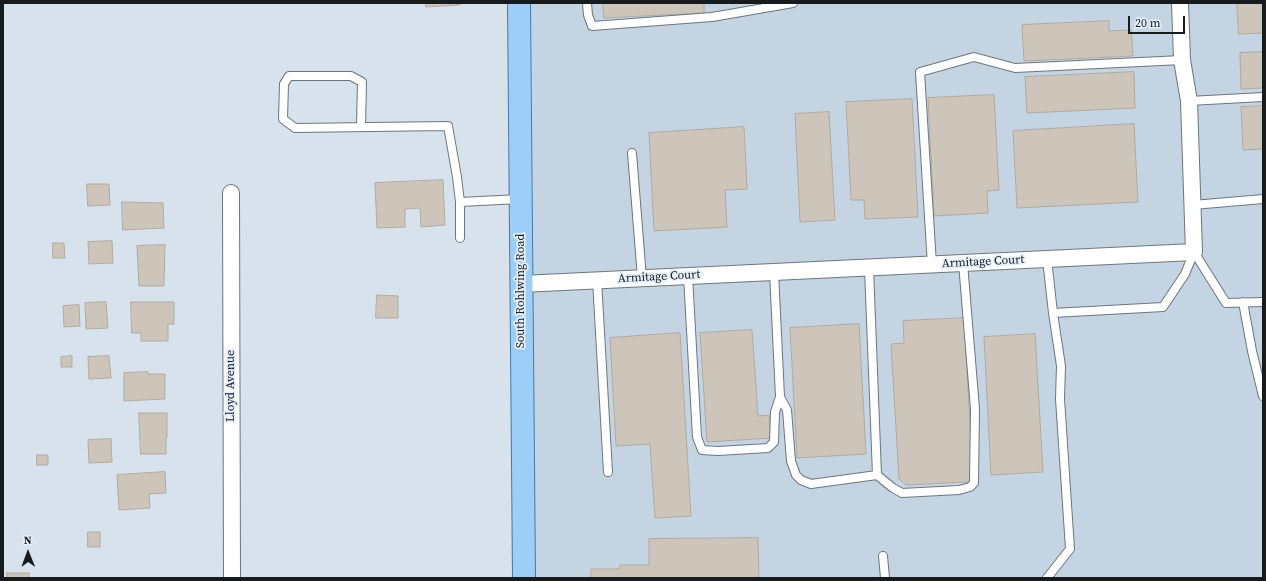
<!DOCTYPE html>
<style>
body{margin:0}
#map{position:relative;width:1266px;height:581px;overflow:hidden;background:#d7e2ec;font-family:"Source Serif 4",serif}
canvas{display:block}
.frame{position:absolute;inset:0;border:4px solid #171b1e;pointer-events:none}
.north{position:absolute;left:8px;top:533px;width:40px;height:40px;-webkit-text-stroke:3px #e4eff9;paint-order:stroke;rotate:359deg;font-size:11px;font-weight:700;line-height:16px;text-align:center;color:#171b1e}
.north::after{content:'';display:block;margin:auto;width:14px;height:18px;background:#171b1e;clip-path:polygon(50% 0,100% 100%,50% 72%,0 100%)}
.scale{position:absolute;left:1128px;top:16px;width:57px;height:18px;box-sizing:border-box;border:2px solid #171b1e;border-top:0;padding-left:5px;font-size:12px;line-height:14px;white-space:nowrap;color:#171b1e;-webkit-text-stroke:3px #e4eff9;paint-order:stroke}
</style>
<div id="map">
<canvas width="1266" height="581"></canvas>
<div class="frame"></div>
<div class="north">N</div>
<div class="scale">20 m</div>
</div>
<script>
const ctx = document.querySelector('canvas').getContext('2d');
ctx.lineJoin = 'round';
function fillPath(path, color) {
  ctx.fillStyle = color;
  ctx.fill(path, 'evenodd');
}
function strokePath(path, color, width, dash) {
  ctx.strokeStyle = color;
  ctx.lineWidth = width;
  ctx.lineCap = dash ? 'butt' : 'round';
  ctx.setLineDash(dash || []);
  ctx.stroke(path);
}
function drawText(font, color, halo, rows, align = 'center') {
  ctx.font = font + ' "Source Serif 4",serif';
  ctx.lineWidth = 3.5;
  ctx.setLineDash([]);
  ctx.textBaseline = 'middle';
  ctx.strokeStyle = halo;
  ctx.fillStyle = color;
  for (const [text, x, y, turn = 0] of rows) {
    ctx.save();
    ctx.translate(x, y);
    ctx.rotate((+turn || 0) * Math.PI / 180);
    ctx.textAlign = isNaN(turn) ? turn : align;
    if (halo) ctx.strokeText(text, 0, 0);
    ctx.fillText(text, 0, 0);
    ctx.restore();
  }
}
fillPath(new Path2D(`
 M 531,3 L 1263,3 L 1263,578 L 535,578 Z`), '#c4d4e3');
const building = new Path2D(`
 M 426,3 L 460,3 L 460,5 L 426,7 Z
 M 603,3 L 704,3 L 704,13 L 604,18 Z
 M 1237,3 L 1263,3 L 1263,33 L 1239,34 Z
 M 1109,21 L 1109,31 L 1131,30 L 1133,56 L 1024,61 L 1022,25 Z
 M 1263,52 L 1263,88 L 1241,89 L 1240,53 Z
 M 1134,72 L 1135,108 L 1027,113 L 1025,77 Z
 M 994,95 L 999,190 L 987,191 L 988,213 L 934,216 L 928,98 Z
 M 912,99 L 918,217 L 865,219 L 864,200 L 851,200 L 846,102 Z
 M 1263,106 L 1263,149 L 1243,150 L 1241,107 Z
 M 829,112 L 835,220 L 800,222 L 795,114 Z
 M 1134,124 L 1138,202 L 1017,208 L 1013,131 Z
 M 744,127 L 747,189 L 725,190 L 727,227 L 654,231 L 649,133 Z
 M 443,180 L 445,225 L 421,227 L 420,208 L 405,209 L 405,227 L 377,228 L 375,183 Z
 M 87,184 L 109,184 L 110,205 L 88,206 Z
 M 122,202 L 163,203 L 164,228 L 123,230 Z
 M 112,241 L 113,263 L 89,264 L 88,242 Z
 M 53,243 L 64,243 L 65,258 L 53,258 Z
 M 165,245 L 164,286 L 139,286 L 137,246 Z
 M 377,295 L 398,296 L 398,318 L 376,318 Z
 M 106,302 L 108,328 L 86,329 L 85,303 Z
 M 131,302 L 174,302 L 174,324 L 168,324 L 168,341 L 141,341 L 141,333 L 132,333 Z
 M 79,305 L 80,326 L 64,327 L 63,306 Z
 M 964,318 L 973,477 L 968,482 L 906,485 L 899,479 L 891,344 L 904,343 L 903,321 Z
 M 859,324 L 866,454 L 797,458 L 790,328 Z
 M 752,330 L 758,416 L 769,415 L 771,438 L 707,442 L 700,333 Z
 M 680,333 L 691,516 L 655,518 L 650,444 L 616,446 L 610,338 Z
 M 1035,334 L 1043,472 L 991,475 L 984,337 Z
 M 72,356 L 72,367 L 61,367 L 61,357 Z
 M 109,356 L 111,378 L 89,379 L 88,357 Z
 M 148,372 L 148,374 L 165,374 L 165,399 L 124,401 L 124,373 Z
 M 139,413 L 167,413 L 167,437 L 166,438 L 166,454 L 141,454 Z
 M 111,439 L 112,462 L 89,463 L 88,440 Z
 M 37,455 L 48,455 L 48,465 L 37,465 Z
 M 165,472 L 166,493 L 149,494 L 150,508 L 119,510 L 117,475 Z
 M 88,532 L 100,532 L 100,547 L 88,547 Z
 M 758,538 L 759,578 L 591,578 L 591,569 L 620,569 L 620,565 L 649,565 L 649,539 Z
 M 7,573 L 29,573 L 29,578 L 7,578 Z`);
fillPath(building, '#cdc4ba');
strokePath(building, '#b3aaa0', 1);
const lane = new Path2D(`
 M 587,3 L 588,15 L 592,26 L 712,17 L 793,3
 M 1189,101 L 1263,97
 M 361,127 L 362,82 L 351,76 L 289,76 L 284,84 L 283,119 L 295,128 L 448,126 L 457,177 L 460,202 L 520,199
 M 632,153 L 642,278
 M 1193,205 L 1263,199
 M 460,238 L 460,202
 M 1194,252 L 1226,303 L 1263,302
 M 1047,259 L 1053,313 L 1163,307 L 1185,274 L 1194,252
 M 932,265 L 920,72 L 974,57 L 1015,68 L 1182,60
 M 688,276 L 697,437 L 702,450 L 718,451 L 768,448 L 774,442 L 775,412 L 780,397 L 774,272
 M 597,280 L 608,472
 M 1243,302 L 1252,351 L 1263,396
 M 780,397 L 787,410 L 791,461 L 796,475 L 801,480 L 811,484 L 877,475 L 869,268
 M 877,475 L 893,488 L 902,493 L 959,490 L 970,487 L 974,483 L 975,409 L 963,263
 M 883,556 L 885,578
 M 1047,578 L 1070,549 L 1060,399 L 1061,366 L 1053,313`);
const street = new Path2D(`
 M 231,193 L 232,578
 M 521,284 L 1194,252 L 1189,101 L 1182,60 L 1180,3`);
const primary = new Path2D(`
 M 519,3 L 524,578`);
strokePath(lane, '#6c767e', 10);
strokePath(street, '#6c767e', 18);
strokePath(primary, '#437aa8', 24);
strokePath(lane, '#fff', 8);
strokePath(street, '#fff', 16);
strokePath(primary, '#9ccef7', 22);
drawText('12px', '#171b1e', '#e4eff9', [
 ["Armitage Court",983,262,-3],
 ["Armitage Court",659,277,-3],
 ["South Rohlwing Road",521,291,-90],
 ["Lloyd Avenue",231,386,-90]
]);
</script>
